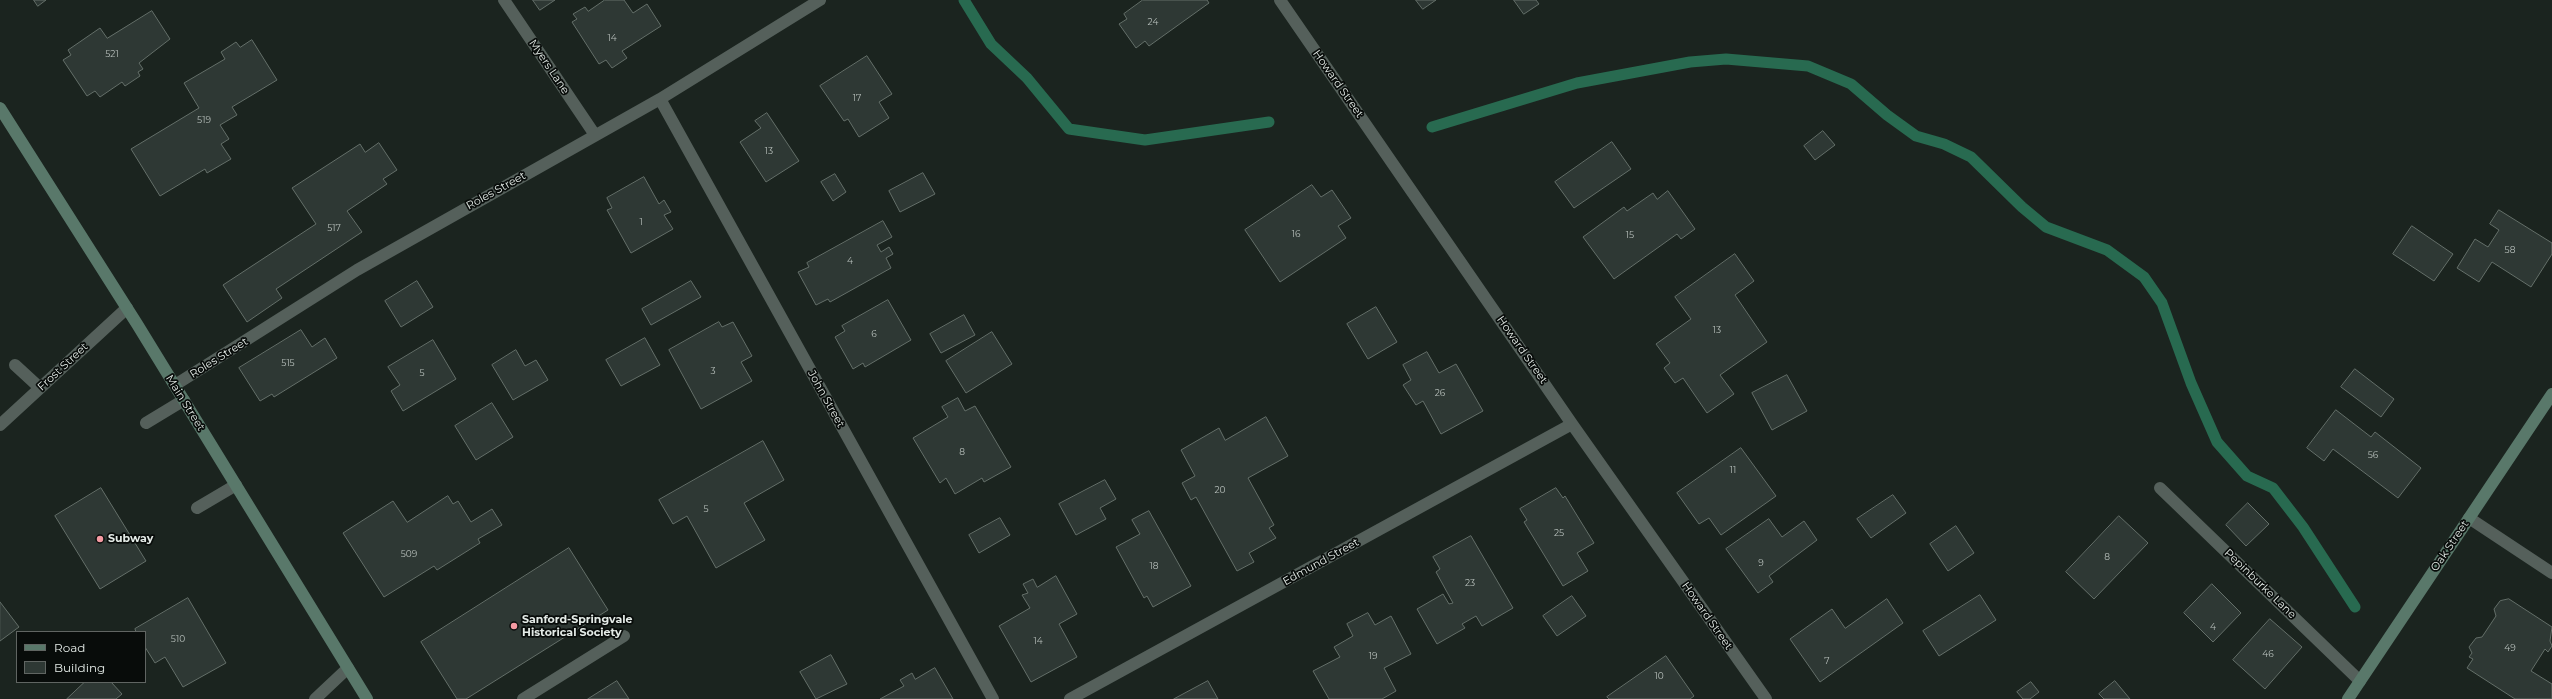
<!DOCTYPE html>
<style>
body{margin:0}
#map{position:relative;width:2552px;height:699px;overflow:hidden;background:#1b241f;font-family:Montserrat,sans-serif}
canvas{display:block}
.legend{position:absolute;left:16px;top:631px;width:130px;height:52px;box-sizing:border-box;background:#080c0a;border:1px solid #606562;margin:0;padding:5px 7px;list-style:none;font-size:12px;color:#e4ebe7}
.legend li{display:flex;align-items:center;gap:8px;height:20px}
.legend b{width:20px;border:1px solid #606562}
</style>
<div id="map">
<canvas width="2552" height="699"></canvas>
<ul class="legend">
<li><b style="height:5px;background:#59786a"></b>Road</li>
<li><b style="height:11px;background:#2e3834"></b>Building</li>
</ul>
</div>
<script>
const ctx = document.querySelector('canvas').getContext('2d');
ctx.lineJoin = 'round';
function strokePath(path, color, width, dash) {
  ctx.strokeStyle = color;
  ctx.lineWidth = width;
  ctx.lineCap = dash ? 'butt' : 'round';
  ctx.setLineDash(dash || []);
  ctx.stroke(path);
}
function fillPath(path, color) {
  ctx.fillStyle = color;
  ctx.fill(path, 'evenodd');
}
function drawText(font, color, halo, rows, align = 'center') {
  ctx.font = font + ' Montserrat,sans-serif';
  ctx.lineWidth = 3.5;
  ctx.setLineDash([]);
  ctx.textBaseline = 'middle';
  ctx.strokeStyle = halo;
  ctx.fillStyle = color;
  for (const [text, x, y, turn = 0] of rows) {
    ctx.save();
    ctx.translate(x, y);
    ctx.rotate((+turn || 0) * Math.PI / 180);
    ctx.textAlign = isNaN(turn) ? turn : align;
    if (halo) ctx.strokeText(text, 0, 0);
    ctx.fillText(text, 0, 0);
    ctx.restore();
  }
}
strokePath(new Path2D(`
 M 964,0 L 991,44 L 1027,78 L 1069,129 L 1145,140 L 1269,122
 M 1432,127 L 1577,83 L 1690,62 L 1726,59 L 1808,66 L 1851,84 L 1887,115 L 1916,136 L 1944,144 L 1971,157 L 2022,207 L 2046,227 L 2107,250 L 2144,277 L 2162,303 L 2191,383 L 2217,442 L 2247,476 L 2273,488 L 2303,527 L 2355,607`), '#286a50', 11);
const building = new Path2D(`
 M 34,0 L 46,0 L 38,6 Z
 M 533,0 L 555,0 L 540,10 Z
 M 605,0 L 624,0 L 633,13 L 647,4 L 661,26 L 622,51 L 627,58 L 612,68 L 606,60 L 599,64 L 572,22 L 577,19 L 573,14 L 585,7 L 588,11 Z
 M 1143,0 L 1207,0 L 1209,3 L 1149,46 L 1145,41 L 1136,48 L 1119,24 L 1127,19 L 1124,14 Z
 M 1416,0 L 1436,0 L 1423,9 Z
 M 1514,0 L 1536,0 L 1539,4 L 1524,14 Z
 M 152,11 L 170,39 L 139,63 L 143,69 L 138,72 L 140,76 L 125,86 L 122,82 L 100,97 L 95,91 L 87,96 L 63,60 L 71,55 L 68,50 L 100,28 L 107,38 Z
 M 252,40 L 277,80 L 232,107 L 237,115 L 220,125 L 229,139 L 221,144 L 231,159 L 207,173 L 205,169 L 160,196 L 131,149 L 199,108 L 184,83 L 225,59 L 221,52 L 236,42 L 240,47 Z
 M 867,56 L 892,94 L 879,102 L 889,118 L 859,137 L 848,119 L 844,121 L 820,86 Z
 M 767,113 L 799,161 L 766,182 L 740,142 L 761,128 L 755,121 Z
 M 1823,131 L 1835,145 L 1815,160 L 1804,146 Z
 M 1612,142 L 1631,169 L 1574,208 L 1555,182 Z
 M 379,143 L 397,170 L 383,179 L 387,184 L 347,211 L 362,232 L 276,289 L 282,298 L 247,322 L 223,285 L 316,224 L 292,188 L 360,144 L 365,152 Z
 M 923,173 L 935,194 L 900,212 L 889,191 Z
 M 835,174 L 846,192 L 833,201 L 821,182 Z
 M 644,177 L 659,204 L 664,200 L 671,212 L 664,215 L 673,229 L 631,253 L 607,210 L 612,208 L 607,198 Z
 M 1312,185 L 1321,197 L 1332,190 L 1351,218 L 1338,226 L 1346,238 L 1280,282 L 1245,230 Z
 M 1668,191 L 1695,229 L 1681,239 L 1677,234 L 1614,279 L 1583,237 L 1624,207 L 1627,211 L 1653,193 L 1657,199 Z
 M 2499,210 L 2552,243 L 2552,254 L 2531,287 L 2492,262 L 2479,282 L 2457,268 L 2475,239 L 2488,247 L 2499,230 L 2490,224 Z
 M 883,221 L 892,237 L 877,245 L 881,252 L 889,247 L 893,254 L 886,258 L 891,268 L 830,302 L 828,299 L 816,305 L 798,272 L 809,267 L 807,263 Z
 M 2412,226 L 2453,254 L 2434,281 L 2393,254 Z
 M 1735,254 L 1754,281 L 1735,295 L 1767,342 L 1720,375 L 1734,394 L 1707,413 L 1683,378 L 1675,383 L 1664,368 L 1670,363 L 1656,344 L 1691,319 L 1675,297 Z
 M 417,281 L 433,307 L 401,327 L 385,301 Z
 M 691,281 L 701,297 L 651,325 L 642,309 Z
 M 888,300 L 911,340 L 865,367 L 863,363 L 853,369 L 835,337 L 845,331 L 842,326 Z
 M 1376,307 L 1397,342 L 1368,359 L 1347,324 Z
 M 964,315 L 975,335 L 941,353 L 930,334 Z
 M 719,322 L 722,327 L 733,322 L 752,356 L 741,362 L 752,381 L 701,409 L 669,350 Z
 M 301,330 L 312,347 L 325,338 L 337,358 L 274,397 L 272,394 L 260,401 L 239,368 Z
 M 992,332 L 1012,364 L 966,393 L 946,361 Z
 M 645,338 L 660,365 L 621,386 L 606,360 Z
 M 433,340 L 456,379 L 403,411 L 391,391 L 400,385 L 388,367 Z
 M 516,350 L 525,366 L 536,360 L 548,380 L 513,400 L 492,365 Z
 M 1427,352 L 1439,373 L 1456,364 L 1483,411 L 1441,434 L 1423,401 L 1416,405 L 1403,385 L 1411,380 L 1403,365 Z
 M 2355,369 L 2394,399 L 2381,417 L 2341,387 Z
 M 1787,375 L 1807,411 L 1772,430 L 1752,393 Z
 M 958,398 L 965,411 L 975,406 L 1011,467 L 984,482 L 982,478 L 955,494 L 946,478 L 940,483 L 913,438 L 948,417 L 942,407 Z
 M 492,403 L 513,437 L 476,460 L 455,426 Z
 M 2336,410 L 2371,437 L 2375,432 L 2421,468 L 2398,498 L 2333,449 L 2324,461 L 2307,448 Z
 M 1266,417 L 1288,456 L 1248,478 L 1274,525 L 1269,528 L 1276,538 L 1249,553 L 1254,562 L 1237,571 L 1196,497 L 1191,500 L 1182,483 L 1195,476 L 1181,450 L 1219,428 L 1225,440 Z
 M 763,441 L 784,480 L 744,503 L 765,540 L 716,568 L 687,516 L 673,524 L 659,500 Z
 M 1741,448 L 1776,496 L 1721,535 L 1709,518 L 1699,524 L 1677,493 Z
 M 1105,480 L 1116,499 L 1100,508 L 1106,519 L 1076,535 L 1059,504 Z
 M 101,488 L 146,561 L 100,589 L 55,516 Z
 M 1556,488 L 1563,498 L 1565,496 L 1594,543 L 1577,553 L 1588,571 L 1563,586 L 1524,522 L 1527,520 L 1520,509 Z
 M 1893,495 L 1906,513 L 1871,538 L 1857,519 Z
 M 448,496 L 453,504 L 458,501 L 471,522 L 492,509 L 502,525 L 478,539 L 480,543 L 437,570 L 434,566 L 384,597 L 343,533 L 393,501 L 407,522 Z
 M 2248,503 L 2269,524 L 2246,546 L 2226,525 Z
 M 1149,511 L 1191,586 L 1153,607 L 1147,596 L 1144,598 L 1116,547 L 1140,534 L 1132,520 Z
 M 2119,516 L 2148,543 L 2094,599 L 2066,572 Z
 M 1000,518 L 1010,535 L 979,553 L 969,535 Z
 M 1769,519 L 1782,537 L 1804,521 L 1817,540 L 1769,576 L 1773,582 L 1758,593 L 1726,549 Z
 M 1956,526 L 1974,553 L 1948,571 L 1930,544 Z
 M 1471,536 L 1513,608 L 1482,626 L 1476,616 L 1462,624 L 1465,628 L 1437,644 L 1417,609 L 1443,594 L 1449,604 L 1453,603 L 1436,572 L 1440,569 L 1433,557 Z
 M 569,548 L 608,610 L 466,699 L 457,699 L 421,642 Z
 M 1056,576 L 1077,614 L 1059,624 L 1077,657 L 1031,682 L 999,626 L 1030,608 L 1022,595 L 1028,593 L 1023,584 L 1033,579 L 1037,587 Z
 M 2212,584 L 2241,613 L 2213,642 L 2184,613 Z
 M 1980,595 L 1996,620 L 1939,656 L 1923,631 Z
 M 1572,596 L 1586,616 L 1557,636 L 1543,616 Z
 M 188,598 L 226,663 L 183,687 L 165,657 L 155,663 L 145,647 L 145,632 L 136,632 L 135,629 Z
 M 1887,599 L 1903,623 L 1820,682 L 1790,639 L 1832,609 L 1845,628 Z
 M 2509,599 L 2552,627 L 2550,641 L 2552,646 L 2548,652 L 2545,649 L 2531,671 L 2552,684 L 2552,699 L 2515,699 L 2467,668 L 2473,659 L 2469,657 L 2472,653 L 2469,647 L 2476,638 L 2482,637 L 2496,616 L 2494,609 L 2500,601 Z
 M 0,602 L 19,627 L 0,641 Z
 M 1368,613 L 1375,625 L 1391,616 L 1411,654 L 1384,668 L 1396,691 L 1382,699 L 1329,699 L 1313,671 L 1340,657 L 1334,647 L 1353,636 L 1347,624 Z
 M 2270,619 L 2302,647 L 2265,689 L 2233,660 Z
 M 831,655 L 847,684 L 816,699 L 800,672 Z
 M 1666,656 L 1694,696 L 1690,699 L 1609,699 L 1607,697 Z
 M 935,668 L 953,699 L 880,699 L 904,686 L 900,680 L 912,673 L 915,679 Z
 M 617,681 L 629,699 L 588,699 Z
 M 1208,681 L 1218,699 L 1174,699 Z
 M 2115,681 L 2130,699 L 2104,699 L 2099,694 Z
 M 85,682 L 111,682 L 122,694 L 116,699 L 67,699 Z
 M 2031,682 L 2039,692 L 2030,699 L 2023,699 L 2017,692 Z`);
fillPath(building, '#2e3834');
strokePath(building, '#646f69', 1);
strokePath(new Path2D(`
 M 15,365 L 40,388
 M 146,423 L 184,400
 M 197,508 L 236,485
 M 523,699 L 624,636`), '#55605b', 12);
strokePath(new Path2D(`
 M 504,0 L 595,135
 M 1280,0 L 1572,424 L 1766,699
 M 660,99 L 993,699
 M 175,385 L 357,270 L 660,99 L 820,0
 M 0,425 L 127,308
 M 2160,488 L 2360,681
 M 2469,518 L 2552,573
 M 315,699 L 348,668
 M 1070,699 L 1572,424`), '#55605b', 12);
strokePath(new Path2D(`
 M 0,108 L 137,324 L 367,699
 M 2348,699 L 2552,394`), '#59786a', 12);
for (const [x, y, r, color] of [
 [100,539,4,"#f49aa2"],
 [514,626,4,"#f49aa2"]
]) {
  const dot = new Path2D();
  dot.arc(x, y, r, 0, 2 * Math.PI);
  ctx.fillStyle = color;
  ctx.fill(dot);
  strokePath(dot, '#080c0a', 1.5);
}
drawText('9px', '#b6beba', null, [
 ["24",1153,22],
 ["14",612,38],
 ["521",112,54],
 ["17",857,98],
 ["519",204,120],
 ["13",769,151],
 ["1",641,222],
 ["517",334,228],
 ["16",1296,234],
 ["15",1630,235],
 ["58",2510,250],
 ["4",850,261],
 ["13",1717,330],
 ["6",874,334],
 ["515",288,363],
 ["3",713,371],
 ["5",422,373],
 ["26",1440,393],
 ["8",962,452],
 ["56",2373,455],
 ["11",1733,470],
 ["20",1220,490],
 ["5",706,509],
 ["25",1559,533],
 ["509",409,554],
 ["8",2107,557],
 ["9",1761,563],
 ["18",1154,566],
 ["23",1470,583],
 ["4",2213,627],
 ["510",178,639],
 ["14",1038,641],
 ["49",2510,648],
 ["46",2268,654],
 ["19",1373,656],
 ["7",1827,661],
 ["10",1659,676]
]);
drawText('11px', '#e4ebe7', '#080c0a', [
 ["Myers Lane",549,67,56],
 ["Howard Street",1338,84,55],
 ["Roles Street",496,191,-29],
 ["Howard Street",1522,350,55],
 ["Roles Street",219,358,-32],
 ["Frost Street",63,367,-43],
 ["John Street",826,399,61],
 ["Main Street",185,403,58],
 ["Oak Street",2450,546,-56],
 ["Edmund Street",1321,562,-29],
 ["Pepinburke Lane",2260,584,44],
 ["Howard Street",1707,616,55]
]);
drawText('bold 11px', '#e4ebe7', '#080c0a', [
 ["Subway",108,539],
 ["Sanford-Springvale",522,620],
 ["Historical Society",522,633]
], 'left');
</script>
